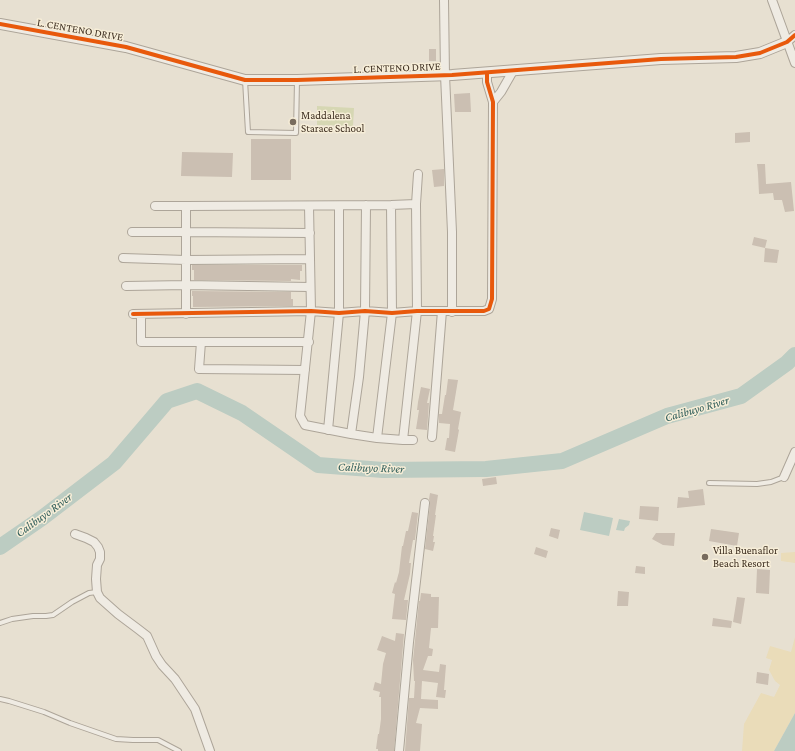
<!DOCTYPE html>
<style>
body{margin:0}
canvas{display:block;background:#e7e0d1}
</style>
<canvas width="795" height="751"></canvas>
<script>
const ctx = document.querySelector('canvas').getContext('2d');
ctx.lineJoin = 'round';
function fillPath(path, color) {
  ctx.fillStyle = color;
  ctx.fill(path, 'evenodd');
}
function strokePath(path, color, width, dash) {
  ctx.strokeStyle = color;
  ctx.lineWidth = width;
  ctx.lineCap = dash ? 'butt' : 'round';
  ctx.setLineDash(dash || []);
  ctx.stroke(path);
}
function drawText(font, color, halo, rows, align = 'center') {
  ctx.font = font + ' "Crimson Pro",serif';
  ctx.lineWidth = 3;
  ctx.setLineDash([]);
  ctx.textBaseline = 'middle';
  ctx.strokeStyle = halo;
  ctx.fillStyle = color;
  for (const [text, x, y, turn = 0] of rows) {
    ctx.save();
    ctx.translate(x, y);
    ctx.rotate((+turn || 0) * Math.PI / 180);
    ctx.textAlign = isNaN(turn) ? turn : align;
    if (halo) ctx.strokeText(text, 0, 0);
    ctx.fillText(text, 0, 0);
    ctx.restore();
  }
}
fillPath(new Path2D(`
 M 317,106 L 354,108 L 353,126 L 317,125 Z`), '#d6d7b3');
fillPath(new Path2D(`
 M 795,552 L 795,563 L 781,561 L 781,553 Z
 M 795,637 L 795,713 L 774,751 L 742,751 L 744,724 L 761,693 L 774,697 L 780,685 L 775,681 L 769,670 L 772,660 L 766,658 L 770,646 L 791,652 Z`), '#eadcb9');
fillPath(new Path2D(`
 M 584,512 L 613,518 L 609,536 L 580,530 Z
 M 619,519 L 630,521 L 629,525 L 625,528 L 624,531 L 616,530 Z
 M 795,713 L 795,751 L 774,751 Z`), '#bcccc2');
strokePath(new Path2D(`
 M 0,547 L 42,518 L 114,463 L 167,401 L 197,391 L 242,413 L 318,465 L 383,470 L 486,469 L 562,461 L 667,416 L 741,396 L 787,363 L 795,355`), '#bcccc2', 16);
fillPath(new Path2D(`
 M 429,49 L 436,49 L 436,61 L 429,61 Z
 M 470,93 L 471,112 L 455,112 L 454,94 Z
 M 750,132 L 750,142 L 735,143 L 735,133 Z
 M 251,139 L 291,139 L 291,180 L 251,180 Z
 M 182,152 L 233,153 L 232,177 L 181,176 Z
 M 757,164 L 765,164 L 766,184 L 791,182 L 794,211 L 785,212 L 782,200 L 774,200 L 773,193 L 759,194 L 758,173 Z
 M 444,169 L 444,186 L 434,187 L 432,170 Z
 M 754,237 L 767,240 L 765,248 L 752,245 Z
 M 765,248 L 779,250 L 777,263 L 764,262 Z
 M 192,265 L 302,265 L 302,271 L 300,271 L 300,280 L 291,279 L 291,281 L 194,280 L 194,270 L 192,270 Z
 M 192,291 L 291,292 L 291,299 L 293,299 L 293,306 L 193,307 L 193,296 L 192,296 Z
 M 448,379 L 458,380 L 453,410 L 461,412 L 458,429 L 459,430 L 455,452 L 445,450 L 447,438 L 449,438 L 450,424 L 439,423 L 439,414 L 442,414 L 445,395 L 446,395 Z
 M 421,387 L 430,389 L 427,403 L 429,403 L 427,430 L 416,429 L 419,410 L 417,410 L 418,402 Z
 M 496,477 L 497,484 L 483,486 L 482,479 Z
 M 703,489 L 705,505 L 677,508 L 678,497 L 689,498 L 688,491 Z
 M 430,493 L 438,495 L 435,515 L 436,515 L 433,536 L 434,536 L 433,542 L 435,542 L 433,551 L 425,549 L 430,504 L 429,499 Z
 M 640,506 L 659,507 L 658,521 L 639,519 Z
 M 412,512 L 418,513 L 415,540 L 413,540 L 409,563 L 411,563 L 410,574 L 404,600 L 408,600 L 406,620 L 392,619 L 395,594 L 392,593 L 395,582 L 396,583 L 399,572 L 402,546 L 403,546 L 406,531 L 408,531 Z
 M 551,528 L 560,530 L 558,539 L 549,536 Z
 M 711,529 L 739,533 L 737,546 L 709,541 Z
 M 656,533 L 675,533 L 674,546 L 663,545 L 652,539 Z
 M 536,547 L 548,551 L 546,558 L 534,554 Z
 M 636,566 L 645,567 L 645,574 L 635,573 Z
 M 757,569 L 770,570 L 769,594 L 756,593 Z
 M 618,591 L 629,592 L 628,606 L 617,606 Z
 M 421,593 L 431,594 L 431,597 L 439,597 L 438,628 L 431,628 L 429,648 L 433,649 L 432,656 L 428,656 L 423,670 L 439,672 L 440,664 L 446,665 L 444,690 L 446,690 L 445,698 L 436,697 L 438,683 L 422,681 L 421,699 L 438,700 L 438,709 L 420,708 L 416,723 L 422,724 L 420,751 L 405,751 L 409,698 L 414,698 L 415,681 L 414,681 L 413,660 L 419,601 L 420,601 Z
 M 737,597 L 745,598 L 741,624 L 733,622 Z
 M 713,618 L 732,621 L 731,628 L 712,626 Z
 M 396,633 L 404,634 L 394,751 L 378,751 L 378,749 L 376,749 L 378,734 L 379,734 L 381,719 L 381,697 L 379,697 L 380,692 L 373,690 L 375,682 L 381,684 L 383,664 L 386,653 L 377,650 L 382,636 L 395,641 Z
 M 757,672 L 769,674 L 768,685 L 756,683 Z`), '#cbbfb2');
const service = new Path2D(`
 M 245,80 L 248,132 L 296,133 L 297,80
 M 709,483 L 757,484 L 771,482 L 784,477
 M 0,623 L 12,619 L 33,616 L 46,616 L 53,615 L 72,602 L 89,593 L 97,592
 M 0,699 L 9,701 L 44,712 L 70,723 L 116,739 L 133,740 L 158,740 L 179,751`);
const minor = new Path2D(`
 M 444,0 L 445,75 L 452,232 L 452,312
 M 772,0 L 795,63
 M 787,42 L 795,35
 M 493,102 L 501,92 L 513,71
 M 155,206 L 186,206
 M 309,206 L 311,311 L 300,416 L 305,425 L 351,434 L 377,438 L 403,440 L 417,311 L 416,204 L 418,174
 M 132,232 L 185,232 L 310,233
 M 123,258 L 186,260 L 309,259
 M 126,286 L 186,285 L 310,287
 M 133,314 L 311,311 L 339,313 L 365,311 L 392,313 L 417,311 L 484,311 L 489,309 L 492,299 L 493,102 L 487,82 L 487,73
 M 141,314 L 141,342 L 309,342
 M 186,314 L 186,206 L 391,205 L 416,204
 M 201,342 L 199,369 L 305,370
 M 328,430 L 339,313 L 339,206
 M 351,434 L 359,377 L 365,311 L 366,205
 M 432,437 L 442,311
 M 377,438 L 392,313 L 391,205
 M 403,440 L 413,440
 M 784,477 L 795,452
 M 75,534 L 86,538 L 94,542 L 98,547 L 100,552 L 100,559 L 97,565 L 96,579 L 97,592 L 100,598 L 118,614 L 138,629 L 147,636 L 156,656 L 162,665 L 175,679 L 195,709 L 210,751
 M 399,751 L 409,642 L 425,503`);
const tertiary = new Path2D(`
 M 0,24 L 126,47 L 245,80 L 297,80 L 452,75 L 661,59 L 736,57 L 760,53 L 787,42`);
strokePath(service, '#ada599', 6);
strokePath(minor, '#ada599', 10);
strokePath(tertiary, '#ada599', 12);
strokePath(service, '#efebe3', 4);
strokePath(minor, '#efebe3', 8);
strokePath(tertiary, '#efebe3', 10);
strokePath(new Path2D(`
 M 0,24 L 126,47 L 245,80 L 297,80 L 452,75 L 661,59 L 736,57 L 760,53 L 787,42 L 795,35
 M 133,314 L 311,311 L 339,313 L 365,311 L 392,313 L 417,311 L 484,311 L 489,309 L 492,299 L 493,102 L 487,82 L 487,73`), '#e8590c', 4);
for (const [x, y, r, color] of [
 [293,122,4,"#786c5e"],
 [705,557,4,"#786c5e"]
]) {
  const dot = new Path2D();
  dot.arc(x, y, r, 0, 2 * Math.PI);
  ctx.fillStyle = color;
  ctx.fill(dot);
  strokePath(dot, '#f7eed8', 1.5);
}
drawText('11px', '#3d2e20', '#f7eed8', [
 ["L. CENTENO DRIVE",80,30,10],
 ["L. CENTENO DRIVE",397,68,-2]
]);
drawText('11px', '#3d2e20', '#f7eed8', [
 ["Maddalena",301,116],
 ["Starace School",301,129],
 ["Villa Buenaflor",713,551],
 ["Beach Resort",713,564]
], 'left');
drawText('italic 12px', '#2f5d5a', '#f7eed8', [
 ["Calibuyo River",697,409,-16],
 ["Calibuyo River",371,468,2],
 ["Calibuyo River",44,515,-36]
]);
</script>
